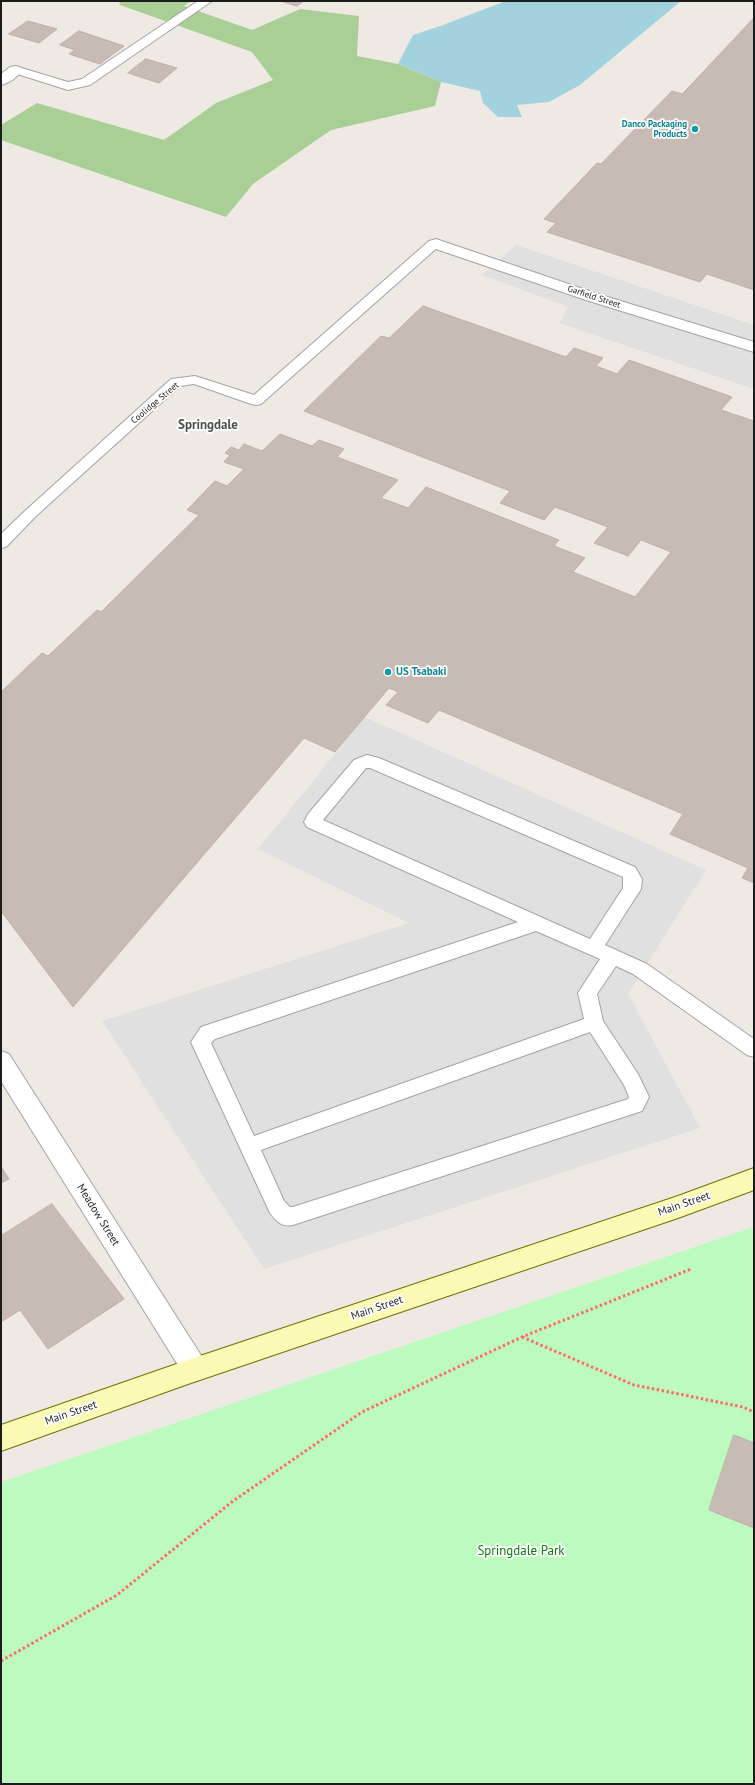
<!DOCTYPE html>
<style>
body{margin:0}
#map{position:relative;width:755px;height:1785px;overflow:hidden;background:#eee9e2;font-family:"PT Sans",sans-serif}
canvas{display:block}
.frame{position:absolute;inset:0;border:2px solid #1c1c1c;pointer-events:none}
</style>
<div id="map">
<canvas width="755" height="1785"></canvas>
<div class="frame"></div>
</div>
<script>
const ctx = document.querySelector('canvas').getContext('2d');
ctx.lineJoin = 'round';
function fillPath(path, color) {
  ctx.fillStyle = color;
  ctx.fill(path, 'evenodd');
}
function strokePath(path, color, width, dash) {
  ctx.strokeStyle = color;
  ctx.lineWidth = width;
  ctx.lineCap = dash ? 'butt' : 'round';
  ctx.setLineDash(dash || []);
  ctx.stroke(path);
}
function drawText(font, color, halo, rows, align = 'center') {
  ctx.font = font + ' "PT Sans",sans-serif';
  ctx.lineWidth = 3.5;
  ctx.setLineDash([]);
  ctx.textBaseline = 'middle';
  ctx.strokeStyle = halo;
  ctx.fillStyle = color;
  for (const [text, x, y, turn = 0] of rows) {
    ctx.save();
    ctx.translate(x, y);
    ctx.rotate((+turn || 0) * Math.PI / 180);
    ctx.textAlign = isNaN(turn) ? turn : align;
    if (halo) ctx.strokeText(text, 0, 0);
    ctx.fillText(text, 0, 0);
    ctx.restore();
  }
}
fillPath(new Path2D(`
 M 119,1 L 191,1 L 184,6 L 252,30 L 300,9 L 359,16 L 357,56 L 398,64 L 441,82 L 435,106 L 331,130 L 253,184 L 226,217 L 1,140 L 1,125 L 37,103 L 164,140 L 216,103 L 273,80 L 252,52 L 120,5 Z`), '#a9ce96');
fillPath(new Path2D(`
 M 754,1227 L 754,1784 L 1,1784 L 1,1482 Z`), '#bdfabf');
fillPath(new Path2D(`
 M 516,245 L 754,325 L 754,389 L 559,323 L 569,307 L 482,275 Z
 M 365,717 L 706,870 L 628,994 L 700,1128 L 264,1269 L 102,1021 L 409,923 L 258,849 Z`), '#e0e0e0');
fillPath(new Path2D(`
 M 506,1 L 681,1 L 580,85 L 549,102 L 517,105 L 522,117 L 498,117 L 483,103 L 480,91 L 441,82 L 398,64 L 413,35 L 443,25 Z`), '#a1d2dd');
const building = new Path2D(`
 M 281,1 L 304,1 L 297,6 Z
 M 754,18 L 754,290 L 707,274 L 700,282 L 547,232 L 556,223 L 544,219 L 597,163 L 601,164 L 672,91 L 682,94 Z
 M 28,21 L 57,29 L 39,43 L 9,34 Z
 M 79,31 L 124,46 L 100,64 L 69,54 L 75,50 L 60,45 Z
 M 146,59 L 177,68 L 159,83 L 128,73 Z
 M 423,306 L 566,357 L 574,348 L 603,358 L 596,366 L 617,374 L 629,360 L 732,397 L 721,410 L 754,421 L 754,883 L 742,878 L 748,868 L 670,834 L 683,814 L 439,710 L 428,723 L 386,705 L 398,692 L 389,688 L 335,752 L 304,738 L 73,1007 L 1,911 L 1,692 L 42,653 L 48,656 L 97,610 L 101,612 L 199,515 L 187,510 L 215,481 L 227,486 L 244,469 L 224,462 L 230,455 L 225,453 L 231,447 L 239,450 L 244,444 L 262,451 L 280,434 L 312,446 L 319,440 L 344,449 L 337,457 L 398,480 L 381,498 L 408,508 L 426,487 L 559,540 L 554,546 L 585,558 L 573,572 L 635,597 L 671,552 L 641,540 L 628,556 L 594,543 L 608,527 L 555,507 L 544,520 L 500,503 L 510,491 L 304,411 L 381,336 L 389,338 Z
 M 1,1166 L 9,1179 L 1,1183 Z
 M 52,1204 L 124,1299 L 48,1349 L 20,1310 L 1,1322 L 1,1236 Z
 M 734,1435 L 754,1443 L 754,1528 L 709,1510 Z`);
fillPath(building, '#c6bbb5');
strokePath(building, '#c0afa4', 1);
const service = new Path2D(`
 M 198,1 L 212,1 L 90,85 L 68,90 L 11,72 L 9,70 L 11,68 L 15,66 L 68,82 L 82,79 Z
 M 436,240 L 441,241 L 443,244 L 441,247 L 438,247 L 261,404 L 256,405 L 251,404 L 194,384 L 180,386 L 36,516 L 6,547 L 1,548 L 1,534 L 26,510 L 171,379 L 195,376 L 254,395 L 429,241 Z
 M 367,755 L 379,758 L 635,867 L 642,879 L 641,889 L 605,945 L 647,964 L 754,1039 L 754,1057 L 747,1055 L 633,974 L 616,966 L 597,994 L 603,1021 L 638,1074 L 649,1097 L 642,1111 L 293,1225 C 281,1227 277,1222 270,1213 L 191,1042 L 201,1027 L 518,922 L 307,827 L 304,822 L 308,814 L 354,760 ZM 366,768 L 370,768 L 623,877 L 623,888 L 590,939 L 323,820 ZM 536,931 L 600,959 L 578,993 L 584,1019 L 254,1136 L 211,1043 L 215,1039 ZM 590,1032 L 624,1085 L 629,1097 L 628,1099 L 293,1207 L 290,1207 L 284,1201 L 261,1150 Z`);
const minor = new Path2D(`
 M 15,66 L 20,67 L 22,70 C 18,77 9,83 1,85 L 1,74 L 10,67 Z
 M 436,239 L 601,295 L 754,342 L 754,352 L 589,301 L 430,247 L 428,244 L 430,241 Z
 M 1,1051 L 9,1054 L 204,1360 L 208,1369 L 204,1378 L 195,1381 L 186,1378 L 1,1081 Z`);
const secondary = new Path2D(`
 M 754,1168 L 754,1190 L 678,1218 L 188,1384 L 1,1451 L 1,1425 L 188,1360 L 678,1196 Z`);
strokePath(service, '#a3a3a3', 2);
strokePath(minor, '#a3a3a3', 2);
strokePath(secondary, '#6d7304', 2);
strokePath(new Path2D(`
 M 522,1337 L 634,1385 L 743,1407 L 754,1412
 M 1,1661 L 117,1595 L 233,1501 L 362,1412 L 522,1337 L 691,1269`), '#fb6d66', 3, [2.5, 2.5]);
fillPath(service, '#fff');
fillPath(minor, '#fff');
fillPath(secondary, '#fafab4');
for (const [x, y, r, color] of [
 [695,129,4,"#0f9aa8"],
 [388,672,4,"#0f9aa8"]
]) {
  const dot = new Path2D();
  dot.arc(x, y, r, 0, 2 * Math.PI);
  ctx.fillStyle = color;
  ctx.fill(dot);
  strokePath(dot, '#fff', 1.5);
}
drawText('bold 9px', '#0d838f', '#fff', [
 ["Danco Packaging",687,124],
 ["Products",687,134]
], 'right');
drawText('9px', '#1c1c1c', '#fff', [
 ["Garfield Street",594,297,18],
 ["Coolidge Street",155,403,-40]
]);
drawText('bold 11px', '#0d838f', '#fff', [
 ["US Tsabaki",396,672]
], 'left');
drawText('11px', '#1c1c1c', '#fff', [
 ["Main Street",684,1204,-19],
 ["Meadow Street",98,1215,58],
 ["Main Street",377,1308,-19],
 ["Main Street",71,1413,-19]
]);
drawText('bold 13px', '#4f4f4f', '#fff', [
 ["Springdale",208,425]
]);
drawText('13px', '#0a7b0e', '#fff', [
 ["Springdale Park",521,1551]
]);
</script>
